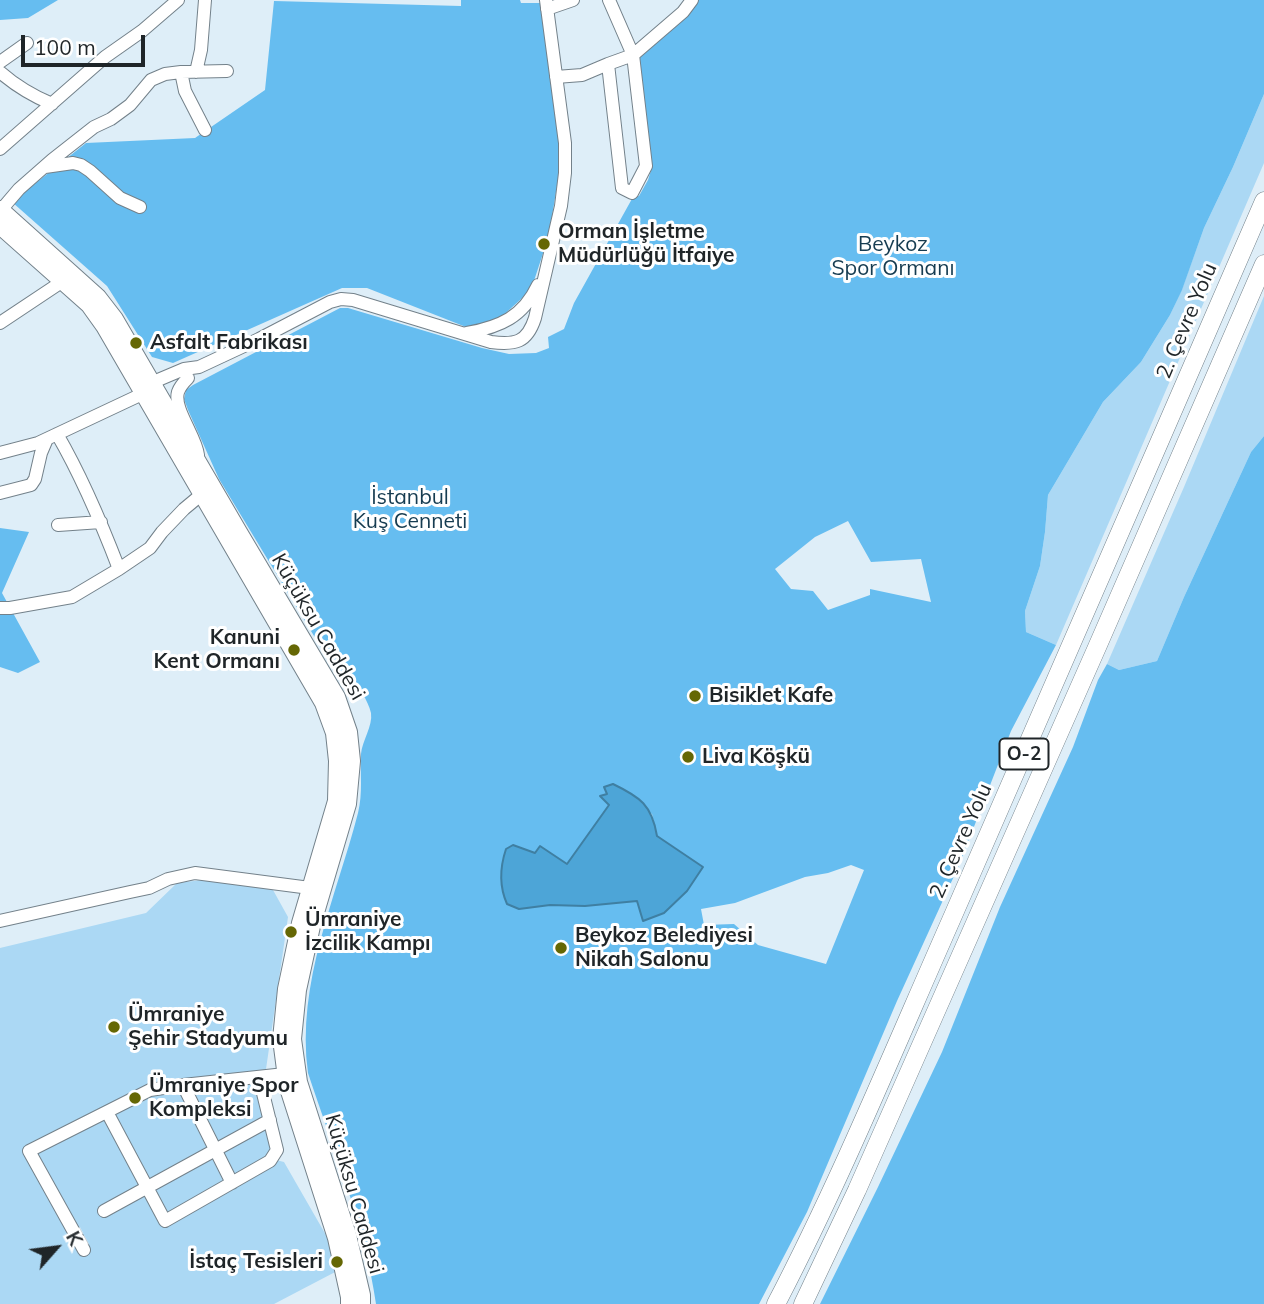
<!DOCTYPE html>
<meta charset="utf-8">
<style>
body{margin:0}
#map{position:relative;width:1264px;height:1304px;overflow:hidden;background:#deeef8;font-family:Mulish,sans-serif}
canvas{display:block}
.north{position:absolute;left:21px;top:1213px;width:70px;height:70px;-webkit-text-stroke:5px #fff;paint-order:stroke;rotate:62deg;font-size:19px;font-weight:700;line-height:28px;text-align:center;color:#1f2528}
.north::after{content:'';display:block;margin:auto;width:24px;height:32px;background:#1f2528;clip-path:polygon(50% 0,100% 100%,50% 72%,0 100%)}
.scale{position:absolute;left:21px;top:35px;width:124px;height:32px;box-sizing:border-box;border:4px solid #1f2528;border-top:0;padding-left:9px;font-size:21px;line-height:24px;white-space:nowrap;color:#1f2528;-webkit-text-stroke:5px #fff;paint-order:stroke}
</style>
<div id="map">
<canvas width="1264" height="1304"></canvas>
<div class="north">K</div>
<div class="scale">100 m</div>
</div>
<script>
const ctx = document.querySelector('canvas').getContext('2d');
ctx.lineJoin = 'round';
function fillPath(path, color) {
  ctx.fillStyle = color;
  ctx.fill(path, 'evenodd');
}
function strokePath(path, color, width, dash) {
  ctx.strokeStyle = color;
  ctx.lineWidth = width;
  ctx.lineCap = dash ? 'butt' : 'round';
  ctx.setLineDash(dash || []);
  ctx.stroke(path);
}
function drawText(font, color, halo, rows, align = 'center') {
  ctx.font = font + ' Mulish,sans-serif';
  ctx.lineWidth = 6;
  ctx.setLineDash([]);
  ctx.textBaseline = 'middle';
  ctx.strokeStyle = halo;
  ctx.fillStyle = color;
  for (const [text, x, y, turn = 0] of rows) {
    ctx.save();
    ctx.translate(x, y);
    ctx.rotate((+turn || 0) * Math.PI / 180);
    ctx.textAlign = isNaN(turn) ? turn : align;
    if (halo) ctx.strokeText(text, 0, 0);
    ctx.fillText(text, 0, 0);
    ctx.restore();
  }
}
fillPath(new Path2D(`
 M 1264,94 L 1264,163 L 1056,645 L 1026,632 L 1025,611 L 1040,566 L 1045,532 L 1048,495 L 1103,402 L 1141,362 L 1170,315 L 1182,289 L 1204,228 L 1233,167 Z
 M 1264,296 L 1264,436 L 1251,452 L 1184,597 L 1157,661 L 1119,670 L 1107,664 L 1184,487 Z
 M 211,879 L 273,890 L 288,917 L 265,1076 L 276,1160 L 284,1162 L 334,1249 L 339,1270 L 274,1304 L 0,1304 L 0,948 L 146,913 L 177,883 Z`), '#abd8f4');
fillPath(new Path2D(`
 M 0,0 L 58,0 L 28,18 L 0,20 Z
 M 461,0 L 520,0 L 521,3 L 546,3 L 562,155 L 549,235 L 531,290 L 498,320 L 466,327 L 367,288 L 342,288 L 173,363 L 152,357 L 107,286 L 12,202 L 86,143 L 195,138 L 265,90 L 274,1 L 461,6 Z
 M 698,0 L 1264,0 L 1264,94 L 1233,167 L 1204,228 L 1182,290 L 1170,315 L 1141,362 L 1103,402 L 1048,495 L 1045,532 L 1040,566 L 1025,611 L 1026,632 L 1056,645 L 1011,731 L 960,863 L 897,1001 L 807,1212 L 759,1304 L 376,1304 C 365,1225 333,1149 308,1073 C 296,983 336,898 358,813 C 363,793 360,774 361,754 C 362,741 373,726 371,713 C 368,700 358,686 351,675 L 334,669 L 219,479 L 188,410 L 184,399 L 186,390 L 193,385 L 340,308 L 348,308 L 482,348 L 509,354 L 536,353 L 549,348 L 548,337 L 564,329 L 574,303 L 633,197 L 639,196 L 648,180 L 652,167 L 637,59 ZM 848,521 L 871,562 L 921,559 L 931,602 L 870,589 L 870,595 L 828,610 L 813,591 L 791,589 L 775,569 L 815,537 ZM 608,795 L 652,814 L 657,836 L 687,891 L 664,913 L 644,921 L 637,901 L 585,906 L 550,905 L 519,909 L 514,845 L 535,853 L 540,846 L 567,865 L 609,805 ZM 851,865 L 864,870 L 826,964 L 758,945 L 734,924 L 704,925 L 701,909 L 735,903 L 805,877 L 828,873 Z
 M 1264,436 L 1264,1304 L 820,1304 L 878,1187 L 942,1052 L 1000,907 L 1073,747 L 1098,680 L 1107,664 L 1119,670 L 1157,661 L 1184,597 L 1251,452 Z
 M 0,528 L 29,532 L 2,593 L 40,662 L 18,673 L 0,667 Z`), '#66bdf0');
const water = new Path2D(`
 M 613,784 C 640,797 652,805 657,836 L 703,867 L 687,891 L 664,913 L 643,921 L 637,901 L 585,906 L 550,905 L 519,909 L 507,904 C 499,886 500,867 506,849 L 513,845 L 535,853 L 540,846 L 567,864 L 609,805 L 600,796 L 607,794 L 604,787 Z`);
fillPath(water, '#4da5d7');
strokePath(water, '#3f7fa2', 2);
const minor = new Path2D(`
 M 547,9 L 573,0
 M 0,62 L 27,43
 M 608,64 L 633,55 L 683,12 L 692,0
 M 0,72 C 16,86 33,96 52,104
 M 181,72 L 185,91 L 205,130
 M 196,72 L 201,50 L 205,0
 M 556,77 L 582,75 L 608,64 L 622,188 L 632,193 L 646,166 L 633,55 L 609,0
 M 0,149 L 105,57 L 142,31 L 178,0
 M 45,167 L 73,163 L 81,165 L 90,171 L 120,198 L 140,207
 M 1,210 L 19,189 L 52,160 L 94,127 L 111,119 L 130,105 L 151,80 L 165,74 L 181,72 L 227,71
 M 0,323 L 63,281
 M 467,333 C 500,327 523,317 538,285
 M 188,378 C 184,382 180,386 178,392 C 173,409 196,436 198,455
 M 57,434 C 82,477 101,522 119,569 L 150,548 L 162,532 L 184,509 L 202,494
 M 0,453 L 38,443 L 155,388 L 158,380 L 184,369 L 199,367 L 259,339 L 330,302 L 341,299 L 353,300 L 491,342 C 515,345 527,343 535,318 L 561,206 L 565,173 L 565,143 L 546,0
 M 0,493 L 31,485 L 35,479 L 41,453 L 47,439
 M 58,525 L 101,522
 M 0,608 L 10,608 L 72,597 L 119,569
 M 0,921 L 130,892 L 149,888 L 168,879 L 195,873 L 310,888
 M 183,1085 L 232,1183
 M 107,1112 L 165,1221 L 270,1161 L 277,1150 L 259,1077
 M 104,1211 L 270,1120
 M 84,1250 L 29,1151 L 150,1090 L 183,1085 L 285,1074`);
const major = new Path2D(`
 M 0,209 L 98,297 L 115,319 L 239,532 L 337,697 L 349,732 L 352,761 L 348,804 L 312,926 L 298,990 L 293,1039 L 299,1082 L 348,1235 L 362,1295 L 362,1304
 M 0,226 L 89,305 L 104,326 L 323,703 L 334,733 L 337,761 L 336,801 L 300,923 L 286,989 L 281,1039 L 287,1085 L 336,1238 L 349,1297 L 349,1304`);
const highway = new Path2D(`
 M 776,1304 C 841,1179 895,1047 952,918 C 1057,679 1160,440 1264,201
 M 803,1304 L 857,1190 L 1098,645 L 1264,264`);
strokePath(minor, '#73818a', 14);
strokePath(major, '#73818a', 18);
strokePath(highway, '#73818a', 19);
strokePath(minor, '#fff', 12);
strokePath(major, '#fff', 16);
strokePath(highway, '#fff', 18);
for (const [x, y, r, color] of [
 [544,244,7,"#656704"],
 [136,343,7,"#656704"],
 [294,650,7,"#656704"],
 [695,696,7,"#656704"],
 [688,757,7,"#656704"],
 [291,932,7,"#656704"],
 [561,948,7,"#656704"],
 [114,1027,7,"#656704"],
 [135,1098,7,"#656704"],
 [337,1262,7,"#656704"]
]) {
  const dot = new Path2D();
  dot.arc(x, y, r, 0, 2 * Math.PI);
  ctx.fillStyle = color;
  ctx.fill(dot);
  strokePath(dot, '#fff', 2.5);
}
for (const [x, y, w] of [
 [1024,754,49]
]) {
  const box = new Path2D();
  box.roundRect(x - w / 2, y - 15.5, w, 31, 5);
  ctx.fillStyle = '#fff';
  ctx.fill(box);
  strokePath(box, '#1f2528', 2);
}
drawText('bold 19px', '#1f2528', null, [
 ["O-2",1024,754]
]);
drawText('bold 21px', '#1f2528', '#fff', [
 ["Orman İşletme",558,232],
 ["Müdürlüğü İtfaiye",558,256],
 ["Asfalt Fabrikası",150,343],
 ["Kanuni",280,638,"right"],
 ["Kent Ormanı",280,662,"right"],
 ["Bisiklet Kafe",709,696],
 ["Liva Köşkü",702,757],
 ["Ümraniye",305,920],
 ["İzcilik Kampı",305,944],
 ["Beykoz Belediyesi",575,936],
 ["Nikah Salonu",575,960],
 ["Ümraniye",128,1015],
 ["Şehir Stadyumu",128,1039],
 ["Ümraniye Spor",149,1086],
 ["Kompleksi",149,1110],
 ["İstaç Tesisleri",323,1262,"right"]
], 'left');
drawText('21px', '#163c51', '#fff', [
 ["Beykoz",893,245],
 ["Spor Ormanı",893,269],
 ["İstanbul",410,498],
 ["Kuş Cenneti",410,522]
]);
drawText('21px', '#1f2528', '#fff', [
 ["2. Çevre Yolu",1187,321,-67],
 ["Küçüksu Caddesi",318,627,60],
 ["2. Çevre Yolu",961,841,-66],
 ["Küçüksu Caddesi",354,1194,74]
]);
</script>
